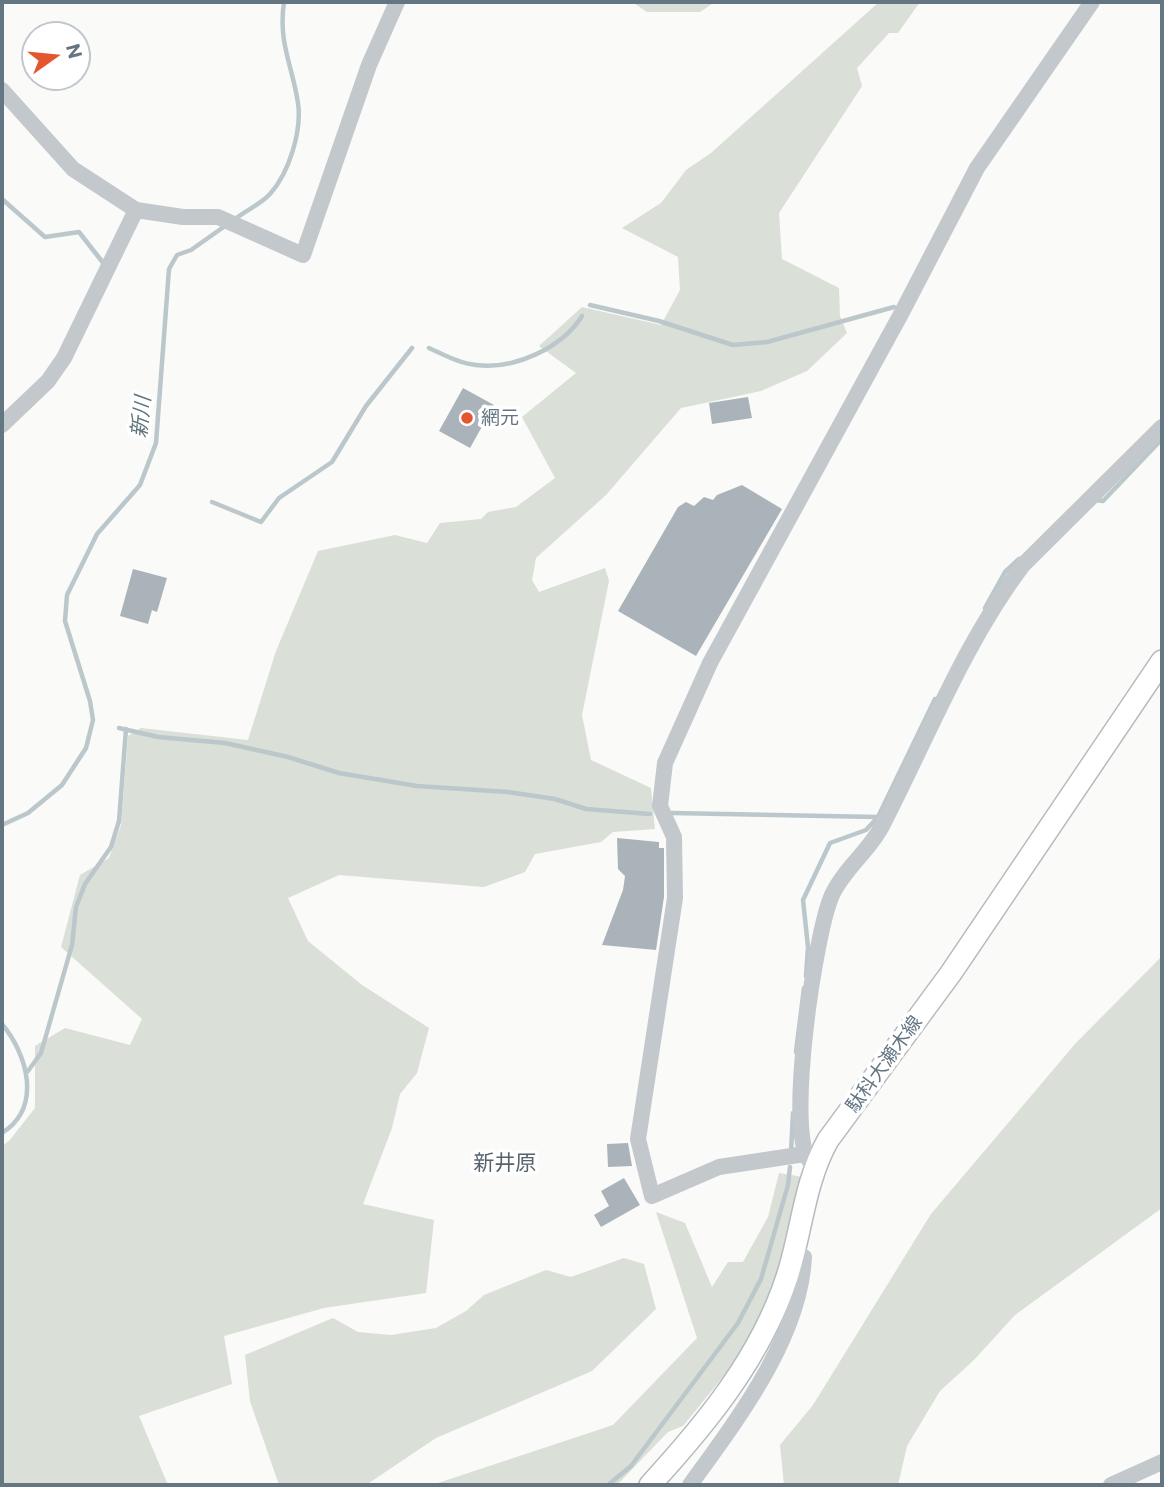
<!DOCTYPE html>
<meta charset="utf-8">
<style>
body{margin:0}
#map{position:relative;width:1164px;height:1487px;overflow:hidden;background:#fafaf8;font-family:Commissioner,sans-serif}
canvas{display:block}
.frame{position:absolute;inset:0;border:4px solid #657683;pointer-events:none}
.north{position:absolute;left:21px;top:21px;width:70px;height:70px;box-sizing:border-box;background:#fff;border:2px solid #c1c8cd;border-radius:50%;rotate:75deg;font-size:19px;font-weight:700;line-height:28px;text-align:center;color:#657683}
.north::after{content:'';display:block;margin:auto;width:24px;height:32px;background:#e4572e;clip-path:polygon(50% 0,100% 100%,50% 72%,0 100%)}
</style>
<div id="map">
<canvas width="1164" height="1487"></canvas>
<div class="frame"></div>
<div class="north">N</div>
</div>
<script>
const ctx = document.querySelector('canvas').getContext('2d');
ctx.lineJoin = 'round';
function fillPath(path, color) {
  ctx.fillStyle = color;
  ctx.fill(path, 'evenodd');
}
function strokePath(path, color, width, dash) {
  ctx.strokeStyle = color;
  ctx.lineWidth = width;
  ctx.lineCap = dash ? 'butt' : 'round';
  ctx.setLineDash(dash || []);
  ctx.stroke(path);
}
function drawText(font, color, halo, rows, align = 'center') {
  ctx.font = font + ' Commissioner,"Noto Sans JP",sans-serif';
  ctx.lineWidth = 7;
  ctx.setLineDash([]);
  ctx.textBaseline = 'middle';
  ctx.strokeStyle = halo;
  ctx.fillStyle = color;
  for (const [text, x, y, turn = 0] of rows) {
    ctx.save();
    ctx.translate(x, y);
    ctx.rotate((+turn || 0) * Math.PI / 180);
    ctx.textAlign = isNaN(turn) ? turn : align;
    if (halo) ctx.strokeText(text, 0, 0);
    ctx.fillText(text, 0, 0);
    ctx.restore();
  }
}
fillPath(new Path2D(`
 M 632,2 L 715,2 L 700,12 L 647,12 Z
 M 879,2 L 920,2 L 898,33 L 889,33 L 857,68 L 862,86 L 779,213 L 782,259 L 839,288 L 840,316 L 847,333 L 807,371 L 761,391 L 681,408 L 606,495 L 536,558 L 532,580 L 539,592 L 605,568 L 609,581 L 582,715 L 591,760 L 651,788 L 655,829 L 613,832 L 601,842 L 535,854 L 525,872 L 484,887 L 339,875 L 288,898 L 308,941 L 362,985 L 429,1028 L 417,1073 L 400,1094 L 392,1128 L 363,1204 L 434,1220 L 426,1293 L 324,1308 L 224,1336 L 232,1384 L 139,1416 L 168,1485 L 2,1485 L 2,1146 L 9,1141 L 35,1108 L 35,1046 L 65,1028 L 130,1045 L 142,1019 L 61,947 L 80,875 L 109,858 L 121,825 L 128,736 L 141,728 L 248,740 L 276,651 L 318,551 L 395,535 L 427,543 L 440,523 L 481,519 L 488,512 L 516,507 L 555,478 L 522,417 L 576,373 L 539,346 L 582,307 L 661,325 L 680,290 L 678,257 L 622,228 L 661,203 L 686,170 L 711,153 Z
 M 1162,956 L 1162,1208 L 1015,1315 L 974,1360 L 940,1391 L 907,1446 L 898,1485 L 784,1485 L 780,1445 L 813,1405 L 931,1214 L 1075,1044 Z
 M 779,1173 L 803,1177 L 767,1310 L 731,1367 L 683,1426 L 668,1432 L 617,1485 L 432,1485 L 613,1425 L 697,1338 L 656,1212 L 685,1223 L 712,1287 L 728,1262 L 743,1262 L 768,1217 Z
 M 624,1258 L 644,1264 L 656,1309 L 592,1371 L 436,1438 L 366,1485 L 279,1485 L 250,1401 L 245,1355 L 333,1318 L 358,1332 L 391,1335 L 436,1328 L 466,1311 L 484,1295 L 546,1270 L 571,1277 Z`), '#dadfd7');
strokePath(new Path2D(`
 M 2,199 L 45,237 L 79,232 L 104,264
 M 235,219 C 245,211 261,204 270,194 C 289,173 302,131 298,103 C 292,64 278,43 284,2
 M 590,305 L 659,321 L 733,345 L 767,342 L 894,307
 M 429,348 C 444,355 461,364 476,365 C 514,370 562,348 582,316
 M 1095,500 L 1103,501 L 1162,439
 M 212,502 L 261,522 L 279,498 L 332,462 L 366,406 L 412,348
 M 985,608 L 1005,572 L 1019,559
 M 119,728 L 158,737 L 225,743 L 288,757 L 339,773 L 417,786 L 508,792 L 555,799 L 586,809 L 650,814
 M 672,813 L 877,817
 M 2,825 L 28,813 L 62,785 L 86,748 L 93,720 L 90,701 L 65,621 L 67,595 L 97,534 L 140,485 L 156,443 L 169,269 L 177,255 L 191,250 L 225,226
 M 806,976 L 808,947 L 803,900 L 830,843 L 866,830 L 878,817 L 935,699
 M 2,1024 C 27,1054 43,1107 2,1133
 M 796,1052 L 804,988
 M 28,1071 L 41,1053 L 72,945 L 76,907 L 85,884 L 111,847 L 119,821 L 126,729
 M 791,1153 L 793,1113
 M 608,1485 L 631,1466 L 738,1323 L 761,1279 L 788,1185 L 790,1167`), '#bbc7cb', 4.5);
fillPath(new Path2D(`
 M 463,388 L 494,405 L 470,448 L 439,431 Z
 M 748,397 L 752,418 L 712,424 L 709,403 Z
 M 742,485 L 782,509 L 696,656 L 618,611 L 678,507 L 686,502 L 694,506 L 704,497 L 713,500 L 717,495 Z
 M 133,569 L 167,578 L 157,612 L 152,610 L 148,624 L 120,616 Z
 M 617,838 L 659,842 L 659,848 L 664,848 L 664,897 L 656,950 L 602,945 L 623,890 L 625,876 L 618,869 Z
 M 628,1143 L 632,1166 L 608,1167 L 607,1144 Z
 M 624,1178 L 640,1205 L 601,1227 L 594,1215 L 609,1206 L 601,1191 Z`), '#aab3b9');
const major = new Path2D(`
 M 650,1485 C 706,1424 761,1357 787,1277 C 802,1231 804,1183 828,1140 L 951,973 L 1162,661`);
strokePath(major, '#b5babe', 24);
strokePath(new Path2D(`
 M 2,90 L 73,169 L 136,210 L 183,217 L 218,217 L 303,255 L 369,65 L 397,2
 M 2,425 L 48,381 L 64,358 L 136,210
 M 805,1154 L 719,1167 L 652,1196 L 638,1139 L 675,898 L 674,837 L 660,806 L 665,763 L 710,663 L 901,314 L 977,168 L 1092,2
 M 809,1160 C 786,1128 815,933 832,895 C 844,869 869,851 882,826 C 927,739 964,643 1023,565 L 1162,427
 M 690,1485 C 736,1421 800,1339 804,1257 L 794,1251
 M 1111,1485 L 1162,1462`), '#c3c8cc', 16);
strokePath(major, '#fff', 21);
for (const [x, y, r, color] of [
 [467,418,7,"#e4572e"]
]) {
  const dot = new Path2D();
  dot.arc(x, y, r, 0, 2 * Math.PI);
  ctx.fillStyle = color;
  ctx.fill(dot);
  strokePath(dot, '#fff', 2.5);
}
drawText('19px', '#657683', '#fff', [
 ["網元",481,418]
], 'left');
drawText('19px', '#657683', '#fff', [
 ["駄科大瀬木線",884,1064,-54]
]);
drawText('italic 21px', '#60757c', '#fff', [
 ["新川",141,417,-84]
]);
drawText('21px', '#57646e', '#fff', [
 ["新井原",505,1163]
]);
</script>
